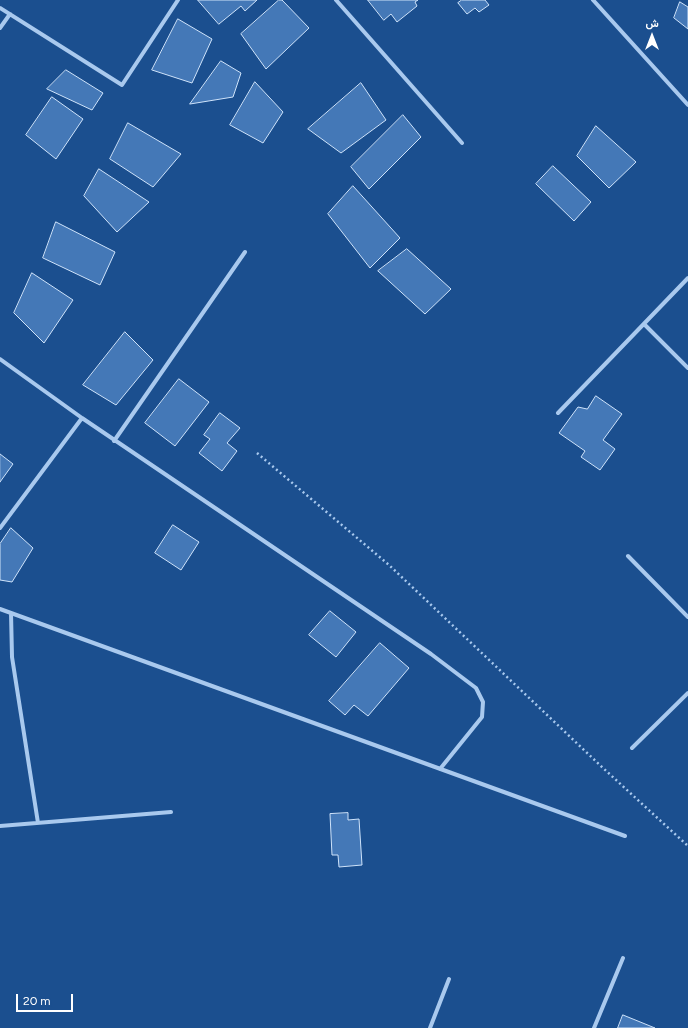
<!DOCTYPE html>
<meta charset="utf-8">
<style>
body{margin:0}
#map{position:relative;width:688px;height:1028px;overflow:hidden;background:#1b4f8f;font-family:Figtree,Vazirmatn,sans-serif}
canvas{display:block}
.north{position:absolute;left:632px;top:16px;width:40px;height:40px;-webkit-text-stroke:3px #1b4f8f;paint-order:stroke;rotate:0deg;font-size:11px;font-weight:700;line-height:16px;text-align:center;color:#fff}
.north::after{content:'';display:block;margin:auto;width:14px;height:18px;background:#fff;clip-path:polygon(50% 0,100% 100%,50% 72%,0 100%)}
.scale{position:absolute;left:16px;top:994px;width:57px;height:18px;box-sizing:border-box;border:2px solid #fff;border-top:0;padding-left:5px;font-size:12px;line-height:14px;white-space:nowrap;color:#fff;-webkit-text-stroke:3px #1b4f8f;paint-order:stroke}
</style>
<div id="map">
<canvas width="688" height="1028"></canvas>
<div class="north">ش</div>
<div class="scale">20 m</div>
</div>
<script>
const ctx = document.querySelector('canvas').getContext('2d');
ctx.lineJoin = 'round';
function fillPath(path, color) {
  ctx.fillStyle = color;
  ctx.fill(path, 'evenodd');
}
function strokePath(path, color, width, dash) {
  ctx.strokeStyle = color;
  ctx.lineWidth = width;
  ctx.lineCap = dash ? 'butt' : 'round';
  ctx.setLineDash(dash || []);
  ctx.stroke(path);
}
const building = new Path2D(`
 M 198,0 L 257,0 L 245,11 L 241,6 L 219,24 Z
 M 279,0 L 282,0 L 309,28 L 266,69 L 241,34 Z
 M 368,0 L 418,0 L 415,2 L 417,6 L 397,22 L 391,14 L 384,20 Z
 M 462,0 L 485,0 L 489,5 L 479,12 L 475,8 L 467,14 L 458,3 Z
 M 680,2 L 688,7 L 688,29 L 674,18 Z
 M 178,19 L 212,39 L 192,83 L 152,70 Z
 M 221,61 L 241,73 L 233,97 L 190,104 Z
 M 66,70 L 103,93 L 92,110 L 47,89 Z
 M 255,82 L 283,112 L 263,143 L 230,125 Z
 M 361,83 L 386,120 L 341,153 L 308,129 Z
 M 52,97 L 83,119 L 56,159 L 26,135 Z
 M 403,115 L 421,137 L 369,189 L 351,167 Z
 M 128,123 L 181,154 L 153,187 L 110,159 Z
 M 596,126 L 636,162 L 609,188 L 577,156 Z
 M 553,166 L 591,202 L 574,221 L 536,184 Z
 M 99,169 L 149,202 L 117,232 L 84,196 Z
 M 353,186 L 400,238 L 370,268 L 328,214 Z
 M 56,222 L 115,252 L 100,285 L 43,258 Z
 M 407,249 L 451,289 L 425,314 L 378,271 Z
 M 32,273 L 73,300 L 44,343 L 14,313 Z
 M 125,332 L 153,360 L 116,405 L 83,385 Z
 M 179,379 L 209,402 L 175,446 L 145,423 Z
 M 596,396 L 622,414 L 603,440 L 615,449 L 600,470 L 581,457 L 585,451 L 559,433 L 578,407 L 587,409 Z
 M 220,413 L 240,428 L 227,443 L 237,451 L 222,471 L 199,453 L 210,439 L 204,435 Z
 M 0,454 L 13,464 L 0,482 Z
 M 173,525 L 199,542 L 181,570 L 155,553 Z
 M 11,528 L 33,548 L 12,582 L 0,580 L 0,544 Z
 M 330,611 L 356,632 L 336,657 L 309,635 Z
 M 380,643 L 409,668 L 368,716 L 354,705 L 345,715 L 329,701 Z
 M 348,813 L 348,820 L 359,819 L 362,865 L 339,867 L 338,855 L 332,855 L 330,814 Z
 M 623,1015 L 655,1028 L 618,1028 Z`);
fillPath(building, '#4478b7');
strokePath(building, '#cfe3fa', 1);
strokePath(new Path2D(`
 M 257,453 L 389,565 L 603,768 L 688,846`), '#a9c9ee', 2.5, [2, 3]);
strokePath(new Path2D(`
 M 336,0 L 462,143
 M 593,0 L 688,105
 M 0,8 L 122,85 L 178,0
 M 0,28 L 10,14
 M 644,324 L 688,368
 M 0,359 L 82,418 L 0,528
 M 558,413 L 688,278
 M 82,418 L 431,654 L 476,688 L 483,702 L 482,717 L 440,769
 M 114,441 L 245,252
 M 628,556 L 688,617
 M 0,609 L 625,836
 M 11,613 L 12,657 L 38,823
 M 632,748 L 688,693
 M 0,826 L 171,812
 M 430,1028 L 449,979
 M 594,1028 L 623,958`), '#a9c9ee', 4);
</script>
